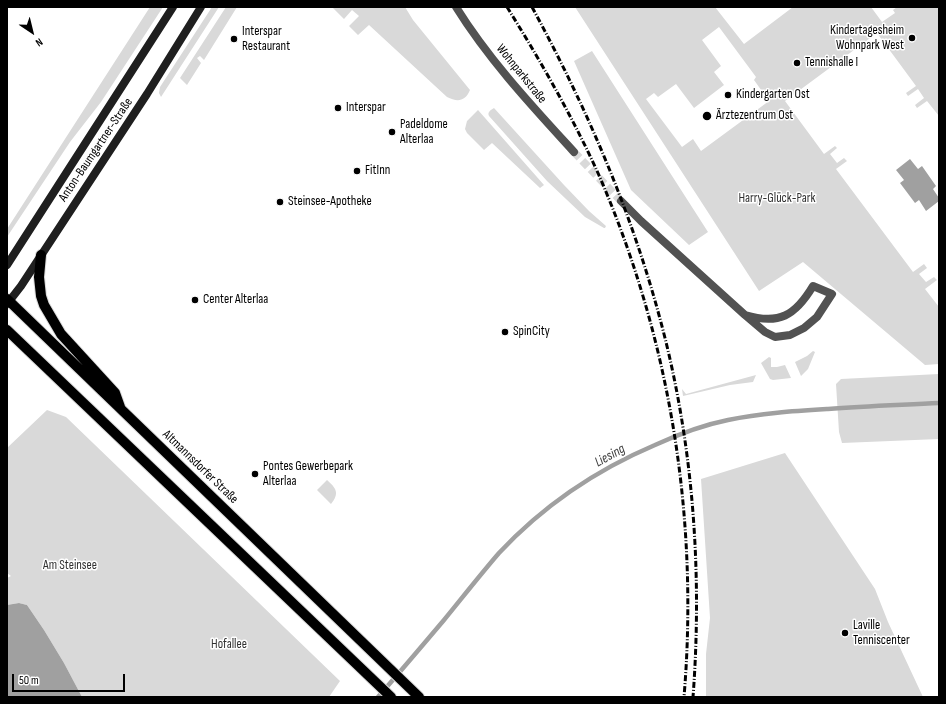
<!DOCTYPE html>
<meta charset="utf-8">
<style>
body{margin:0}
#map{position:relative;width:946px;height:704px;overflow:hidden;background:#fff;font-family:"Sofia Sans Condensed",sans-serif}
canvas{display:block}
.frame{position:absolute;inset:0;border:8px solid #000;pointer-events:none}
.north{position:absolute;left:12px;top:12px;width:40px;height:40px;-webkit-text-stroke:3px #fff;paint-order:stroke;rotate:145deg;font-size:11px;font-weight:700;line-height:16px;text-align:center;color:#000}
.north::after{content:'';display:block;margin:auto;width:14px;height:18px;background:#000;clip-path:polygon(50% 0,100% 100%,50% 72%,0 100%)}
.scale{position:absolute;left:12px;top:674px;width:113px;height:18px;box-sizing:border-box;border:2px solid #000;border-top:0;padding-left:5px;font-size:12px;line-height:14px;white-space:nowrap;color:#000;-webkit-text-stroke:3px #fff;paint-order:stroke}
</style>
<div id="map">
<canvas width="946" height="704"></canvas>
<div class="frame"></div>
<div class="north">N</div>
<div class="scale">50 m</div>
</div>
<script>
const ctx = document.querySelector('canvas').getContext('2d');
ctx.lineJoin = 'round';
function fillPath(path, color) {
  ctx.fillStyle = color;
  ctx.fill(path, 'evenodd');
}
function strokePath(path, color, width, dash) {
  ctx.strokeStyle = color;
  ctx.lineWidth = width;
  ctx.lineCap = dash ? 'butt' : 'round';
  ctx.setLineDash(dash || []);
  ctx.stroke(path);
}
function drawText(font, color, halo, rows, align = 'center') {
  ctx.font = font + ' "Sofia Sans Condensed",sans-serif';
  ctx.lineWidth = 3;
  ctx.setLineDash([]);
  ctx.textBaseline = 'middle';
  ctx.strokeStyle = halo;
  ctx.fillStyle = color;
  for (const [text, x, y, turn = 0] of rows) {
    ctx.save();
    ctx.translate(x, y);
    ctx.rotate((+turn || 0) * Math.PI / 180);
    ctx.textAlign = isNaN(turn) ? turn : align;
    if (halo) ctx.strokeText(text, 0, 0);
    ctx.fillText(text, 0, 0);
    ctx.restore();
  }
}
fillPath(new Path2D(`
 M 150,7 L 163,7 L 101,102 L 70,142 L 7,237 L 7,229 Z
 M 212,7 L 219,7 L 161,97 L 159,93 L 160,87 Z
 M 226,7 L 237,7 L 204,60 L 200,56 L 197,58 L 201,63 L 187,85 L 180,78 Z
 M 332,7 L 405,7 L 413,20 L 470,90 C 465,102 457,102 447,97 L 369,25 L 358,35 L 349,26 L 359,16 L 352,10 L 344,19 Z
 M 575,7 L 715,7 L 744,44 L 793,7 L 871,7 L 882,22 L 895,13 L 893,10 L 897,7 L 939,7 L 939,116 L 927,101 L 917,108 L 915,105 L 924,98 L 918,89 L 908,96 L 906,93 L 916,86 L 877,33 L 785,101 L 824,154 L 835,146 L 837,148 L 830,154 L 837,163 L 844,158 L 847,161 L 836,169 L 913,272 L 924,264 L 927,268 L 919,274 L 926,282 L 934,277 L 937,280 L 925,289 L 939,307 L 939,364 L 925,365 L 803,262 L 759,291 ZM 719,27 L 756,77 L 754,80 L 769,101 L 701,151 L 693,139 L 682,147 L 646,99 L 654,93 L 658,97 L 676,84 L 694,108 L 724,85 L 714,72 L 721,66 L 702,40 Z
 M 592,51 L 708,232 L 689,245 L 631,190 L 574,61 Z
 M 494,108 L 564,185 L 589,211 L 606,226 L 605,228 L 604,228 L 585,217 L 547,181 L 489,116 C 487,112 491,110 494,108 Z
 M 478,110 L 544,185 L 540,188 L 492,143 L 484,150 L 467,133 L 465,129 L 467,121 Z
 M 813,351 L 815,352 L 808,369 L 801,376 L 795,362 L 807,356 Z
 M 769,357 L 771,358 L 771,367 L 777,367 L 785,365 L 791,378 L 773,380 L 770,379 L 761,363 Z
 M 939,374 L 939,439 L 842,443 L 839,432 L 836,384 L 841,379 Z
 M 756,375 L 753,382 L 730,385 L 683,396 L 682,389 L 686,394 Z
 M 47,410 L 66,417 L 340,681 L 329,697 L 82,697 L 64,663 L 44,630 L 27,605 L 19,603 L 7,605 L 7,578 L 11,576 L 7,573 L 7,448 Z
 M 785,453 L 875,589 L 888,622 L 923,697 L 706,697 L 706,654 L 710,618 L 701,479 Z
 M 327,480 C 336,488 340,493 331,504 L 317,490 Z`), '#d9d9d9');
fillPath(new Path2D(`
 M 910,159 L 918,169 L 922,166 L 936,186 L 933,189 L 939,198 L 939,201 L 926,211 L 919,200 L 915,203 L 900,183 L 904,180 L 896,170 Z
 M 19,603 L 27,605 L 44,630 L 64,663 L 82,697 L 7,697 L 7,605 Z`), '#a0a0a0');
strokePath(new Path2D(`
 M 378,697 C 400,672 422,646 444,620 C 462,598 480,575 499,553 C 543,506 596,470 655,445 C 679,434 703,425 728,420 C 761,413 795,411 828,409 C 865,406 902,405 939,403`), '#a0a0a0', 4.5);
strokePath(new Path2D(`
 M 574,152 L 621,201`), '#d9d9d9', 8, [8, 4]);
const primary = new Path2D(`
 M 41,255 L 39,277 L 41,296 L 44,305 L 61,334 L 115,393 L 120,407
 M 7,299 L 419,697
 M 7,330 L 391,697`);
strokePath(primary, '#dbdbdb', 12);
strokePath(new Path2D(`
 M 456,7 C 489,60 532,106 574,152
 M 621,201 L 641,221 L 745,315 L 765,332 L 775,337 L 790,335 L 804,328 L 817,317 L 832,294 L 813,286 C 795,316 779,325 745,315`), '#525252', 8);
strokePath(new Path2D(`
 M 7,265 L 173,7
 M 7,304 L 21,286 L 147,94 L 201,7`), '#1f1f1f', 8);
strokePath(primary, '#000', 10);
strokePath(new Path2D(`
 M 507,7 C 540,60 572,116 598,173 C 670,338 699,518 684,697
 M 532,7 C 589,112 636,222 665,338 C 694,455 702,577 693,697`), '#000', 3, [6, 2, 1, 2]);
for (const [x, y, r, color] of [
 [912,38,4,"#000"],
 [234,39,4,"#000"],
 [797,63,4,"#000"],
 [728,95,4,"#000"],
 [338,108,4,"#000"],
 [707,116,5,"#000"],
 [392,132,4,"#000"],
 [357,171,4,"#000"],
 [280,202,4,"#000"],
 [195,300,4,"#000"],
 [505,332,4,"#000"],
 [255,474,4,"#000"],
 [845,633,4,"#000"]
]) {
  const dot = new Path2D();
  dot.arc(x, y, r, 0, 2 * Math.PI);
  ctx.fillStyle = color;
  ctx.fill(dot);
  strokePath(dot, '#fff', 1.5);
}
drawText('13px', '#000', '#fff', [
 ["Kindertagesheim",904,31,"right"],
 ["Wohnpark West",904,46,"right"],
 ["Interspar",242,32],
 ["Restaurant",242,47],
 ["Tennishalle I",805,63],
 ["Kindergarten Ost",736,95],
 ["Interspar",346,108],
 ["Ärztezentrum Ost",716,116],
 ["Padeldome",400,125],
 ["Alterlaa",400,140],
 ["FitInn",365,171],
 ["Steinsee-Apotheke",288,202],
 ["Center Alterlaa",203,300],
 ["SpinCity",513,332],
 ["Pontes Gewerbepark",263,467],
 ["Alterlaa",263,482],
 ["Laville",853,626],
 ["Tenniscenter",853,641]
], 'left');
drawText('13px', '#000', '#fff', [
 ["Wohnparkstraße",521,74,51],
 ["Anton-Baumgartner-Straße",96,150,-56],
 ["Altmannsdorfer Straße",200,467,44]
]);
drawText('13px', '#303030', '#fff', [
 ["Harry-Glück-Park",777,199],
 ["Am Steinsee",70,566],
 ["Hofallee",229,645]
]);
drawText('italic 14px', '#414141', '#fff', [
 ["Liesing",610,456,-29]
]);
</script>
